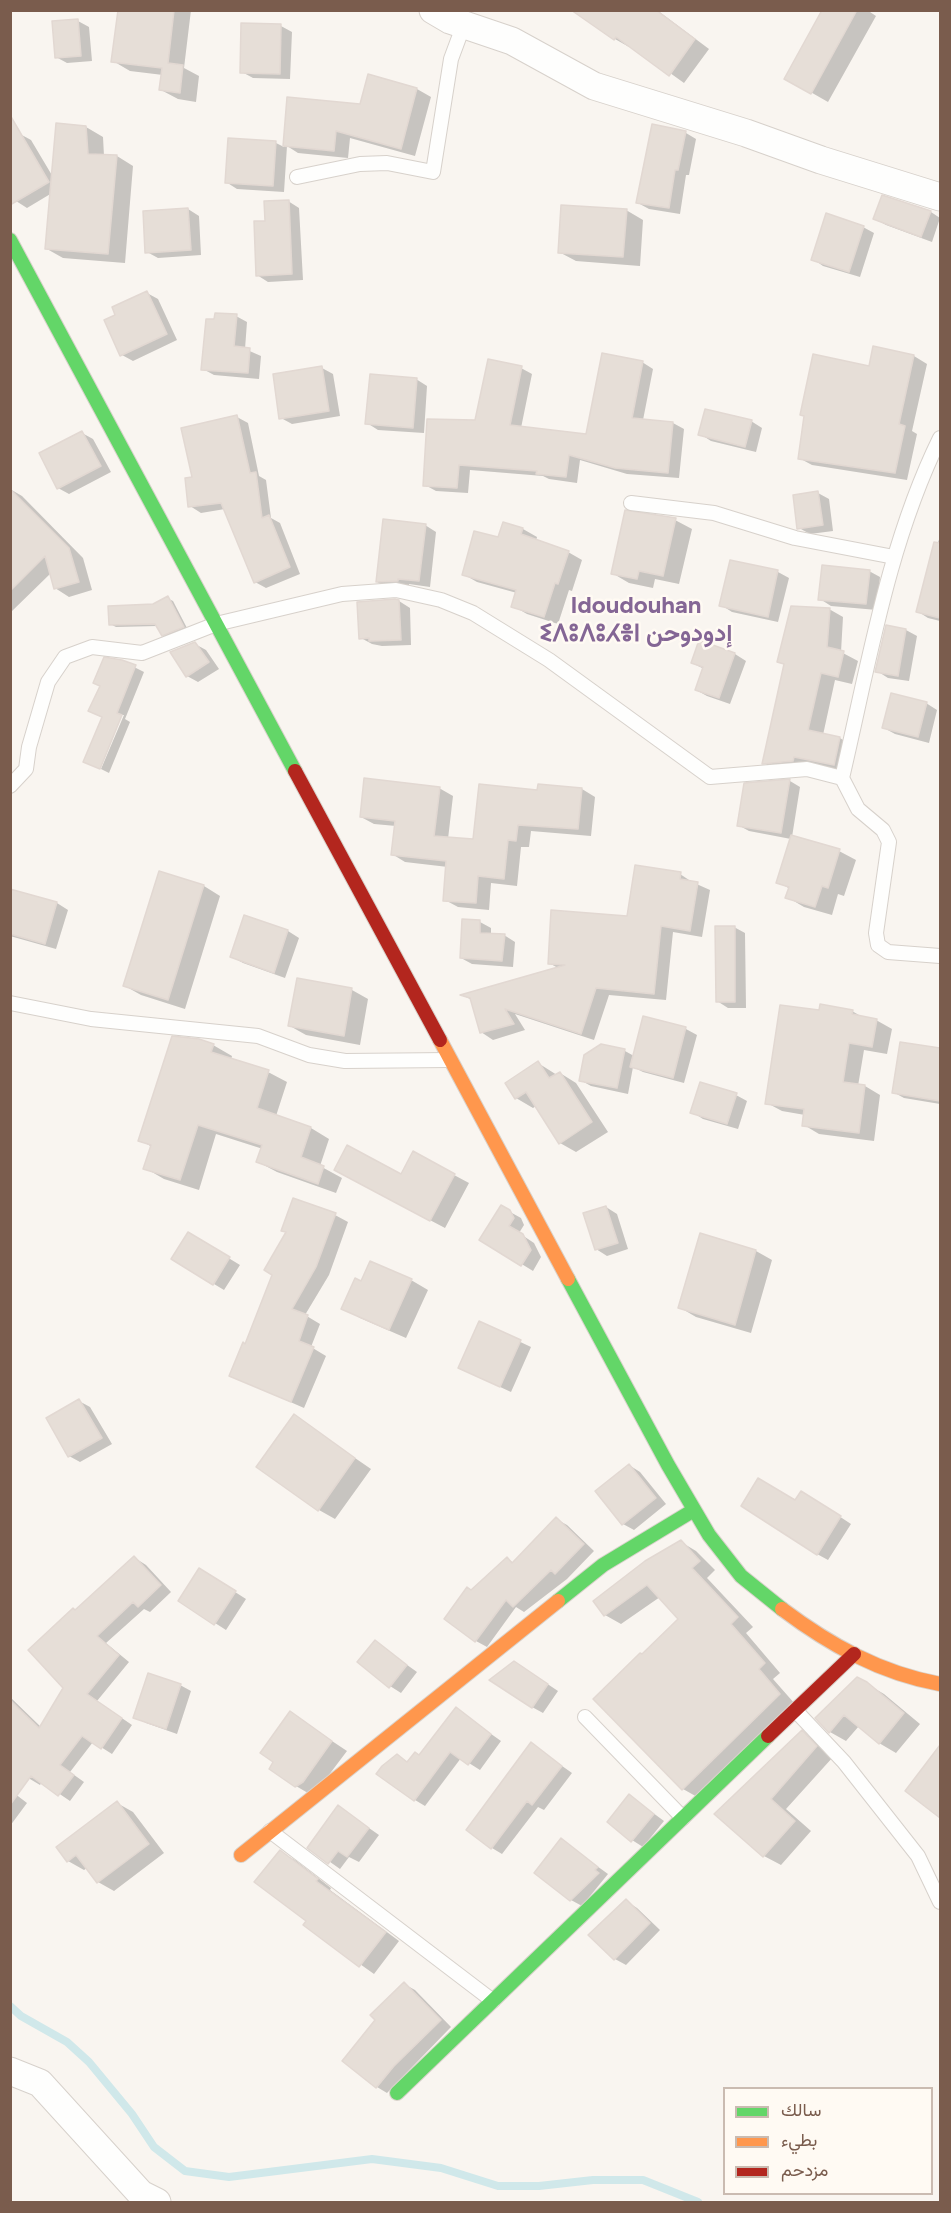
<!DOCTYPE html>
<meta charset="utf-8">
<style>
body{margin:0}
#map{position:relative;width:951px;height:2213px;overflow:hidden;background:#f9f5f0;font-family:Figtree,Vazirmatn,sans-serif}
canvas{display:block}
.frame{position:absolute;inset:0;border:12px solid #7a5c4d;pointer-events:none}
.legend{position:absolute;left:723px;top:2087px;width:210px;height:108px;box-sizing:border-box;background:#fffaf3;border:2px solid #cabbb1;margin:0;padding:8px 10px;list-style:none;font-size:18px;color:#7a5c4d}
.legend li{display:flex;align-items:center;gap:12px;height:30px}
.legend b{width:30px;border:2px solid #cabbb1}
</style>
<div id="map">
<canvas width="951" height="2213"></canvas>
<div class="frame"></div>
<ul class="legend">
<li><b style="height:8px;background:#63d668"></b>سالك</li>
<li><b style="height:8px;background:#ff974d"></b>بطيء</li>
<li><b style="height:8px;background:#b3261e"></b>مزدحم</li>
</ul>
</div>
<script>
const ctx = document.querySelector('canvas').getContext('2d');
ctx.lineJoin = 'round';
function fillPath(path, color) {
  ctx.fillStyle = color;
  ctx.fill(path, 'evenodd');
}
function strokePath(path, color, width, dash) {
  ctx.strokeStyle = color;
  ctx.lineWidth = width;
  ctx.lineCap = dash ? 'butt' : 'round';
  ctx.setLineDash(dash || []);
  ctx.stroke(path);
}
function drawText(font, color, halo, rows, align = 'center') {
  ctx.font = font + ' Figtree,Vazirmatn,"Noto Sans Tifinagh",sans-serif';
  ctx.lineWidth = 5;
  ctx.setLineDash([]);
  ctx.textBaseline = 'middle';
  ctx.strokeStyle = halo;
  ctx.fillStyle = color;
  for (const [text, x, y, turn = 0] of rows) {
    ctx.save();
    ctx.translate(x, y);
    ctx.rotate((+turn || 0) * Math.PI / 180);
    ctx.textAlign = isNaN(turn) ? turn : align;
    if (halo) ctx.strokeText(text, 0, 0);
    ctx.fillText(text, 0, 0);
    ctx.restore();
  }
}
fillPath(new Path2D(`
 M 119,10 L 191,10 L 184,68 L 199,76 L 196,102 L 178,99 L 161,90 L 163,75 L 130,71 L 113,61 Z
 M 574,10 L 657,10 L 709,49 L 684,83 L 631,45 L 629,47 L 615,39 Z
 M 824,10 L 867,10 L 876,16 L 828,102 L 786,78 Z
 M 78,21 L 89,27 L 92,61 L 67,63 L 56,57 Z
 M 281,26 L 292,32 L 290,79 L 253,78 L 242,72 Z
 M 417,89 L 431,97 L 415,156 L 350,138 L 348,158 L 298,153 L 287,146 L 284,192 L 237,189 L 226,182 L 276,143 L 284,147 L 288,98 L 361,105 Z
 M 86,127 L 103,137 L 104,156 L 117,156 L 133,166 L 125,263 L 63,258 L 47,249 L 52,193 L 27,208 L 16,201 L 20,134 L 31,140 L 53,177 Z
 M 686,133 L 696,139 L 689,175 L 686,175 L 680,214 L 649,209 L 638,203 Z
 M 288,201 L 299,208 L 303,280 L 268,282 L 257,275 L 267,222 Z
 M 188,209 L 199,216 L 201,255 L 158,258 L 147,252 Z
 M 626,210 L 643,220 L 640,266 L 576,261 L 559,252 Z
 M 931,212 L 940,218 L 932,242 L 886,225 L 875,219 Z
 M 863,227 L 874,233 L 860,277 L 823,266 L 813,259 Z
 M 147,293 L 158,299 L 177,340 L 133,361 L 122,355 Z
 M 236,316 L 247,322 L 245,349 L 261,356 L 259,379 L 214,375 L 203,369 L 216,320 Z
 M 874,348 L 914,356 L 927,364 L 912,431 L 917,434 L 907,480 L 812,465 L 799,458 L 870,368 Z
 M 642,362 L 653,369 L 643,420 L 673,423 L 684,429 L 679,478 L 627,474 L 580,460 L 577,483 L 549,479 L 543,476 L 470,470 L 468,493 L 436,491 L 425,485 L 521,368 L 532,374 L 521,428 L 587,436 Z
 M 322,368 L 333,374 L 340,416 L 292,424 L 281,418 Z
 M 416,379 L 427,386 L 424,433 L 378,430 L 367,423 Z
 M 237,417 L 248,423 L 259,476 L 266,480 L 271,518 L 280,523 L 300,574 L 266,588 L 255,582 L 225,509 L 201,513 L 190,506 L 194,479 Z
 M 751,421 L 762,428 L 756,452 L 711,441 L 700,434 Z
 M 82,433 L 93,439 L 111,472 L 69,494 L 58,488 Z
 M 10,489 L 22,496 L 83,558 L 92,590 L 69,597 L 55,588 L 51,573 L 10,613 Z
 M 818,493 L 829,499 L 833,531 L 810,534 L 799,528 Z
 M 675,520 L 692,529 L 679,584 L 655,579 L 653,588 L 629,583 L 612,573 Z
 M 425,525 L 436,532 L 430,587 L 409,584 L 409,587 L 388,588 L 377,582 Z
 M 523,529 L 537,537 L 536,541 L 568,552 L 582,560 L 572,591 L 569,590 L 558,624 L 527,614 L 513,606 L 517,593 L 477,582 L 463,574 L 499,539 Z
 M 940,537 L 940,621 L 928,618 L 917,611 L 929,565 Z
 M 869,571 L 880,577 L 877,610 L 831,606 L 820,599 Z
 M 778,572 L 789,578 L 778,622 L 732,612 L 721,605 Z
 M 167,598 L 173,601 L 188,630 L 168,637 L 163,635 L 158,626 L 116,627 L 110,624 Z
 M 399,601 L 410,608 L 411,645 L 382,646 L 372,644 L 361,638 Z
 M 829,609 L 843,617 L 841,652 L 858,661 L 852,684 L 835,680 L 823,735 L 840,738 L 854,747 L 848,772 L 778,771 L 764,763 L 785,665 L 778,662 Z
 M 906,630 L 917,636 L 909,681 L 888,678 L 877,671 Z
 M 700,642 L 735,654 L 746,661 L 730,704 L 707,696 L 696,690 L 704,669 L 692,663 Z
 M 195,644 L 206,650 L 219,669 L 198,682 L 187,676 L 172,652 Z
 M 122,661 L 144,672 L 125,719 L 130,722 L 109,773 L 101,769 L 124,715 L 121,715 L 99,768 L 103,718 L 90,711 Z
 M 926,703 L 937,710 L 929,743 L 895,734 L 884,728 Z
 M 790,781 L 800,787 L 792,837 L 839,851 L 856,860 L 844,896 L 838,894 L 832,915 L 804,907 L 787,897 L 790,889 L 778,882 L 791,839 L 749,831 L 738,825 Z
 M 439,788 L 453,796 L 448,839 L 474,840 L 539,792 L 582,789 L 595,797 L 591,836 L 531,831 L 529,847 L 521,847 L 517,886 L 491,883 L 489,910 L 458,907 L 445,900 L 448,867 L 405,862 L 392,854 L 396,826 L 374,824 L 361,817 Z
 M 160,873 L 204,886 L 220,896 L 185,1009 L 141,995 L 125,986 Z
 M 680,874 L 692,882 L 710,890 L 702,937 L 673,932 L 666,1000 L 609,995 L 594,1040 L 515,1014 L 525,1030 L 493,1040 L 481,1032 L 472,1000 L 464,996 L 558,968 L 549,963 L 628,917 Z
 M 10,890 L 57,903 L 68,910 L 56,949 L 10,936 Z
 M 245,917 L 288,931 L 299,938 L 285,978 L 243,963 L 232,957 Z
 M 480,922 L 491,928 L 491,935 L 504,935 L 515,942 L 513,967 L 472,964 L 461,958 Z
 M 734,927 L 745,933 L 746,1008 L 728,1008 L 717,1001 Z
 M 298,980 L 352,990 L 368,999 L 360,1045 L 306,1035 L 290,1026 Z
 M 852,1011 L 864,1018 L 876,1020 L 892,1029 L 887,1054 L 864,1050 L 858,1086 L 865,1086 L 880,1095 L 874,1141 L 819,1134 L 804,1125 L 805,1115 L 782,1111 L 767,1103 Z
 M 644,1018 L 686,1029 L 697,1035 L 684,1083 L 643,1072 L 633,1067 L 628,1094 L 591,1086 L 580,1080 L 625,1051 L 634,1056 Z
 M 901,1043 L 940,1050 L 940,1104 L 904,1098 L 893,1092 Z
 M 213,1045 L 232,1056 L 231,1060 L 268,1072 L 287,1082 L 276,1116 L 311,1128 L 329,1139 L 320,1166 L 342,1178 L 336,1193 L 277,1172 L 258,1162 L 263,1149 L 216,1134 L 199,1190 L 164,1179 L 145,1168 L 152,1147 L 140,1140 Z
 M 538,1063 L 557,1075 L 560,1073 L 576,1083 L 608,1132 L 576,1152 L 560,1143 L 536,1106 L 533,1108 L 516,1098 L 507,1084 Z
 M 736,1095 L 747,1101 L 738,1129 L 703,1119 L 692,1112 Z
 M 454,1175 L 469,1183 L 445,1228 L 350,1178 Z
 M 501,1207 L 521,1218 L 524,1225 L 519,1233 L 534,1243 L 541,1257 L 533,1271 L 481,1239 Z
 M 606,1207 L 617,1214 L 628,1249 L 607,1256 L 596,1249 Z
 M 335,1215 L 348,1222 L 329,1275 L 305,1315 L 320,1324 L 311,1347 L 326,1356 L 304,1408 L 231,1376 L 246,1345 Z
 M 189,1234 L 240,1265 L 224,1290 L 214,1284 Z
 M 756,1251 L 772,1260 L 751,1333 L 696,1317 L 679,1307 Z
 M 411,1280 L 428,1290 L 406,1338 L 360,1318 L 343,1308 L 362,1283 Z
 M 480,1323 L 531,1347 L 511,1392 L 459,1368 Z
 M 79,1401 L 90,1407 L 112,1444 L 80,1462 L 69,1456 Z
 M 294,1416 L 371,1469 L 335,1519 L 319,1510 Z
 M 629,1465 L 640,1472 L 666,1504 L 634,1530 L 623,1524 Z
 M 813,1499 L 851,1524 L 828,1560 L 817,1554 L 796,1502 Z
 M 556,1519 L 567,1525 L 594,1551 L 567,1579 L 524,1612 L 516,1607 L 487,1647 L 476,1641 L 472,1592 L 507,1559 L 514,1563 Z
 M 681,1542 L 696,1551 L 715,1570 L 707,1578 L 753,1627 L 746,1633 L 780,1673 L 773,1679 L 795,1704 L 699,1798 L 683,1789 L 595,1699 L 681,1619 L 660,1597 L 621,1624 L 605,1615 L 595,1601 Z
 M 135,1558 L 146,1565 L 171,1592 L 150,1612 L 144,1609 L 106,1643 L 129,1662 L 97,1701 L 132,1725 L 112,1754 L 93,1742 L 70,1772 L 84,1782 L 70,1801 L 42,1782 L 40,1785 L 30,1779 L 10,1760 L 10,1697 L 41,1727 L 65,1688 L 76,1611 Z
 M 210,1576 L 246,1599 L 226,1630 L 215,1623 Z
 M 375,1642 L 417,1672 L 401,1693 L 390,1686 Z
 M 525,1669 L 558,1691 L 543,1713 L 532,1707 Z
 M 867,1684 L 884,1694 L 920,1724 L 896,1753 L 879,1743 L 859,1726 L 846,1741 L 830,1732 Z
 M 180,1685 L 191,1691 L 177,1734 L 146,1723 L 135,1717 Z
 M 456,1709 L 501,1741 L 480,1770 L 461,1758 L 425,1806 L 415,1800 L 397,1756 L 409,1763 L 420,1756 Z
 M 290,1713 L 347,1751 L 313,1796 L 296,1786 Z
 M 802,1732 L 818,1742 L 833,1757 L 786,1809 L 811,1831 L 781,1865 L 764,1856 L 717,1814 Z
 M 531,1744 L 572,1773 L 544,1810 L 538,1807 L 502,1854 L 492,1848 Z
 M 932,1758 L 940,1763 L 940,1816 L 908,1791 Z
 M 10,1790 L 27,1803 L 10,1826 Z
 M 630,1796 L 664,1821 L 643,1847 L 632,1840 Z
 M 117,1803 L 133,1812 L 164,1853 L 114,1891 L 98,1882 L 87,1868 L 84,1870 L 68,1861 Z
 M 339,1807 L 379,1835 L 359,1862 L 349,1857 L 340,1869 L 309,1847 Z
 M 561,1840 L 608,1874 L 582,1906 L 571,1900 Z
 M 280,1852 L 295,1860 L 331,1888 L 330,1890 L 399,1941 L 374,1974 L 305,1925 L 308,1920 Z
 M 626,1901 L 637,1908 L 660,1930 L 626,1965 L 615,1959 L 591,1935 Z
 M 404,1984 L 415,1990 L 451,2027 L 387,2093 L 377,2087 Z`), '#0003');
strokePath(new Path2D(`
 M 10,2006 L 21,2016 L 67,2042 L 89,2062 L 132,2114 L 154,2147 L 185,2171 L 229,2177 L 372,2159 L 441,2168 L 498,2186 L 539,2186 L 593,2180 L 643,2180 L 698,2202`), '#d0e8ea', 8);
const building = new Path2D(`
 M 118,10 L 174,10 L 168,63 L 183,65 L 180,93 L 159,90 L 162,68 L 111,62 Z
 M 571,10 L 656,10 L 695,39 L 669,76 L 616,37 L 614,40 Z
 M 822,10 L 857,10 L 811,94 L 784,79 Z
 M 78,19 L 81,56 L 55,58 L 52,21 Z
 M 241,23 L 281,24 L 280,74 L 240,73 Z
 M 368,74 L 417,88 L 401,149 L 336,131 L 334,151 L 283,146 L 287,97 L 360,104 Z
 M 10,115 L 49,182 L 10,205 Z
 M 56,123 L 86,126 L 88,154 L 117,155 L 108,254 L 45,249 Z
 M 652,124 L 686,131 L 678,170 L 675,170 L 669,208 L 636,203 Z
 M 228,138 L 276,141 L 273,186 L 225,183 Z
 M 882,195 L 931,211 L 921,237 L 873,219 Z
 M 289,200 L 292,274 L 256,276 L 254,221 L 265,221 L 264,201 Z
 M 561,205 L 627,209 L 623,257 L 558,253 Z
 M 188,208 L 191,250 L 145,253 L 143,211 Z
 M 826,213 L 864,226 L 849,272 L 811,260 Z
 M 147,291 L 167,334 L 120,356 L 104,320 L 115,315 L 112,307 Z
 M 215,313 L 237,314 L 234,346 L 250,348 L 248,373 L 201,370 L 206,319 L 214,319 Z
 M 873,346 L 914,355 L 899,424 L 905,426 L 895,473 L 798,459 L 804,416 L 800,415 L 813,354 L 869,366 Z
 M 602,353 L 643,361 L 632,418 L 673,422 L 668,473 L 615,468 L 569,455 L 566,477 L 536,474 L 537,471 L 459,465 L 457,488 L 423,486 L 427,419 L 475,420 L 488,359 L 522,366 L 510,425 L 586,434 Z
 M 322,366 L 329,411 L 279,419 L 273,374 Z
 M 370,374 L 417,378 L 413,428 L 365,424 Z
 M 705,409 L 752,420 L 745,447 L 698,435 Z
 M 237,415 L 250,473 L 256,472 L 262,518 L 269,515 L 290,567 L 254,583 L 221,503 L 188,507 L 185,478 L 192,477 L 181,428 Z
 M 82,431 L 101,466 L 57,489 L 39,453 Z
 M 10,489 L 69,548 L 79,582 L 54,589 L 45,556 L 10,591 Z
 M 818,491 L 823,525 L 797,529 L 793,495 Z
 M 625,510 L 676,518 L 663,576 L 639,571 L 637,579 L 611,574 Z
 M 383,519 L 426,524 L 419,581 L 398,579 L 398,581 L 376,582 Z
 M 503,522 L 523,528 L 521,534 L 569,551 L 558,584 L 555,583 L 544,617 L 511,607 L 516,590 L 462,575 L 474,531 L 498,537 Z
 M 934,542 L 940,543 L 940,618 L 916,612 Z
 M 730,560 L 778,570 L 768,617 L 719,606 Z
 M 822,565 L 870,570 L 866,604 L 818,600 Z
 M 168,596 L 184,627 L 162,636 L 155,624 L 109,625 L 108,606 L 153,604 Z
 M 395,599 L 399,600 L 401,640 L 369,641 L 369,638 L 359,639 L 357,602 Z
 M 791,606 L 830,608 L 827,647 L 844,651 L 838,677 L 821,673 L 808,730 L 840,737 L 834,765 L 794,757 L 793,761 L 762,764 L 784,664 L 777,662 Z
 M 886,625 L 906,629 L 898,676 L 875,672 Z
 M 699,640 L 735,653 L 719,698 L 695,690 L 703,667 L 691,663 Z
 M 195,642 L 209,662 L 186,677 L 170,652 Z
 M 104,657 L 122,660 L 136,665 L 117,713 L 122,715 L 100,769 L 83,762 L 102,717 L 88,711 L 100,686 L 93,683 Z
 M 891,693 L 927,702 L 918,737 L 882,728 Z
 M 364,778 L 440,787 L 434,836 L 473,839 L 479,784 L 537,790 L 538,784 L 582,788 L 578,829 L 518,825 L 516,841 L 508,840 L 504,879 L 478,876 L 476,903 L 443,901 L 446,861 L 391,855 L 395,821 L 360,817 Z
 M 790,779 L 781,833 L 737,826 L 744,783 Z
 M 791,835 L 840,849 L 828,888 L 822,886 L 815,907 L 785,898 L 789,887 L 776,883 Z
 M 635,865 L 681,872 L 680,879 L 698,882 L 690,931 L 661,926 L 654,994 L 596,988 L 581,1034 L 505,1009 L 514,1024 L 480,1033 L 470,998 L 460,995 L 565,965 L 548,964 L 551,910 L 627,916 Z
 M 159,871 L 204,885 L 168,1000 L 123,986 Z
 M 10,889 L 57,902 L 45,944 L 10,934 Z
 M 244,915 L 288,930 L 274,973 L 230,957 Z
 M 462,919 L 480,920 L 480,933 L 505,934 L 502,961 L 460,958 Z
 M 715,926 L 735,926 L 735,1002 L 716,1002 Z
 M 297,978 L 352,988 L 344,1036 L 288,1026 Z
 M 820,1004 L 853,1010 L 852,1014 L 877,1019 L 872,1047 L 849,1043 L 843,1082 L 865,1085 L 859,1133 L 802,1126 L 804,1109 L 765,1104 L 780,1005 L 819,1010 Z
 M 643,1016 L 686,1027 L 673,1078 L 630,1067 Z
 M 172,1036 L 199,1039 L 214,1044 L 211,1052 L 269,1070 L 257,1108 L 311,1127 L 301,1157 L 324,1166 L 318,1184 L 256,1162 L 262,1145 L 198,1125 L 180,1180 L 143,1169 L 151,1145 L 138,1141 Z
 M 900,1042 L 940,1048 L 940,1101 L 892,1093 Z
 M 601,1044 L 625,1049 L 617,1088 L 579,1081 L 584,1055 Z
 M 538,1061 L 549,1078 L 560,1072 L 592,1122 L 559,1144 L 526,1092 L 515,1099 L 505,1083 Z
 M 700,1082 L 737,1093 L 727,1124 L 690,1113 Z
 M 347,1145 L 401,1174 L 413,1151 L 455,1174 L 430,1221 L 334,1170 Z
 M 293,1198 L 336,1213 L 316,1267 L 292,1309 L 308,1315 L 299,1341 L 314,1347 L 291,1402 L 229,1376 L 243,1342 L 245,1344 L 272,1275 L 264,1270 L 286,1232 L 281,1231 Z
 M 501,1205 L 510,1210 L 514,1218 L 509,1226 L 523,1234 L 531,1250 L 521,1266 L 479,1240 Z
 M 606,1206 L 618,1243 L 595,1250 L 583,1213 Z
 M 188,1232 L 230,1257 L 213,1285 L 171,1259 Z
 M 700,1233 L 756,1250 L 735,1325 L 678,1308 Z
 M 370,1261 L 412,1279 L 389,1330 L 341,1309 L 355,1278 L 361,1281 Z
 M 479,1321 L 521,1340 L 500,1387 L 458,1368 Z
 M 79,1399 L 102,1438 L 68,1457 L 46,1418 Z
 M 294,1414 L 355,1458 L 318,1511 L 256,1467 Z
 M 629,1464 L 656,1498 L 622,1525 L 595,1491 Z
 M 758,1478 L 795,1500 L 801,1491 L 841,1516 L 817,1555 L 741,1506 Z
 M 556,1517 L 584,1544 L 555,1574 L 551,1570 L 513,1607 L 506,1600 L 475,1642 L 444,1619 L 467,1587 L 471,1590 L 507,1557 L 512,1563 Z
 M 681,1540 L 700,1561 L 692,1568 L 738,1617 L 731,1624 L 765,1663 L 759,1669 L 780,1694 L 682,1790 L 593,1699 L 640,1653 L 642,1654 L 678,1619 L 647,1585 L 604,1616 L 593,1601 L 645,1561 Z
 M 134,1556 L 161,1585 L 138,1607 L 133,1602 L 97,1636 L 119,1655 L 87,1694 L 122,1718 L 101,1749 L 82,1736 L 60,1765 L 74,1775 L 58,1796 L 31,1776 L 10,1805 L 10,1700 L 39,1728 L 63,1688 L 28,1650 L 73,1608 L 75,1610 Z
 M 199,1568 L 236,1591 L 214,1625 L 178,1601 Z
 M 375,1640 L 407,1665 L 389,1688 L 357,1662 Z
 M 514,1661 L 548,1684 L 532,1708 L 489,1680 Z
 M 148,1673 L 181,1684 L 166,1729 L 133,1718 Z
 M 857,1677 L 867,1682 L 904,1713 L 879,1744 L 844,1715 L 829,1733 L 815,1718 Z
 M 456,1707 L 491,1734 L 468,1765 L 450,1752 L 414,1801 L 376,1774 L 382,1766 L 397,1754 L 407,1762 L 415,1752 L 419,1755 Z
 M 290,1711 L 332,1741 L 303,1782 L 295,1787 L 269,1769 L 273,1762 L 260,1753 Z
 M 802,1730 L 817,1746 L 771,1799 L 795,1821 L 763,1857 L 714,1814 Z
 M 531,1742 L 562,1766 L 532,1805 L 527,1801 L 491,1849 L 466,1830 Z
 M 940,1745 L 940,1818 L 905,1791 Z
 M 629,1794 L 654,1814 L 631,1842 L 607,1822 Z
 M 117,1801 L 149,1844 L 97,1883 L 76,1855 L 67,1862 L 56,1847 Z
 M 338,1805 L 369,1828 L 347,1857 L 338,1851 L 328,1864 L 307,1848 Z
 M 561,1838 L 598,1867 L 595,1870 L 599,1873 L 570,1901 L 534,1873 Z
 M 280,1850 L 318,1879 L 316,1881 L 386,1932 L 359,1967 L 303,1925 L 306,1921 L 254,1882 Z
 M 626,1899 L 650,1923 L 614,1960 L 588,1935 Z
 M 404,1982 L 441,2020 L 394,2066 L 376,2088 L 342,2061 L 375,2020 L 370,2015 Z`);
fillPath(building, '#e6ded7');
strokePath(building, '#e2d8d2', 1.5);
const lane = new Path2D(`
 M 297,177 L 360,164 L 387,163 L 433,172 L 451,59 L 464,24
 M 940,438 C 888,544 869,663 842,778 L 858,809 L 883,830 L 889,842 L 876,933 L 878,945 L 888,952 L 940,956
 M 631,503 L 714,513 L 795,538 L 894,557
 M 10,786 L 26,769 L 29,747 L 48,682 L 65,657 L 92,647 L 142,653 L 216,624 L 342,594 L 396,590 L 441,600 L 473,613 L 549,660 L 710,777 L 807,769 L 842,778
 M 10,1003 L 91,1019 L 258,1036 L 309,1055 L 345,1061 L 449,1060
 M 795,1710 L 844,1762 L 918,1856 L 940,1902
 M 585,1717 L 683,1818
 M 270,1831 L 493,2001`);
const street = new Path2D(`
 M 433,10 L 450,20 L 512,41 L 594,86 L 746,133 L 821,160 L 940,197
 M 10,2071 L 40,2083 L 141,2194 L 157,2202`);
const fast = new Path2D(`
 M 10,240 L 295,771
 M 568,1279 L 668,1465 L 709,1535 L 741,1576 L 782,1609
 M 558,1601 L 603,1565 L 694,1510
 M 397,2093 L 768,1736`);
const slow = new Path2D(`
 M 440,1040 L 568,1279
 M 782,1609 C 830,1645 880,1673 940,1684
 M 241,1855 L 558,1601`);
const jam = new Path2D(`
 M 295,771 L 440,1040
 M 768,1736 L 854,1654`);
strokePath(lane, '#d7d1cb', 16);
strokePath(street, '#d7d1cb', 29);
strokePath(fast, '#d9d2cb', 16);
strokePath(slow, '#d9d2cb', 16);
strokePath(jam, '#d9d2cb', 16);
strokePath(lane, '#fefefd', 14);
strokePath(street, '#fefefd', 27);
strokePath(fast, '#63d668', 14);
strokePath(slow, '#ff974d', 14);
strokePath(jam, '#b3261e', 14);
drawText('bold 24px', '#846695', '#fffaf3', [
 ["Idoudouhan",636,606],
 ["ⵉⴷⵓⴷⵓⵃⴻⵏ إدودوحن",636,634]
]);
</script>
